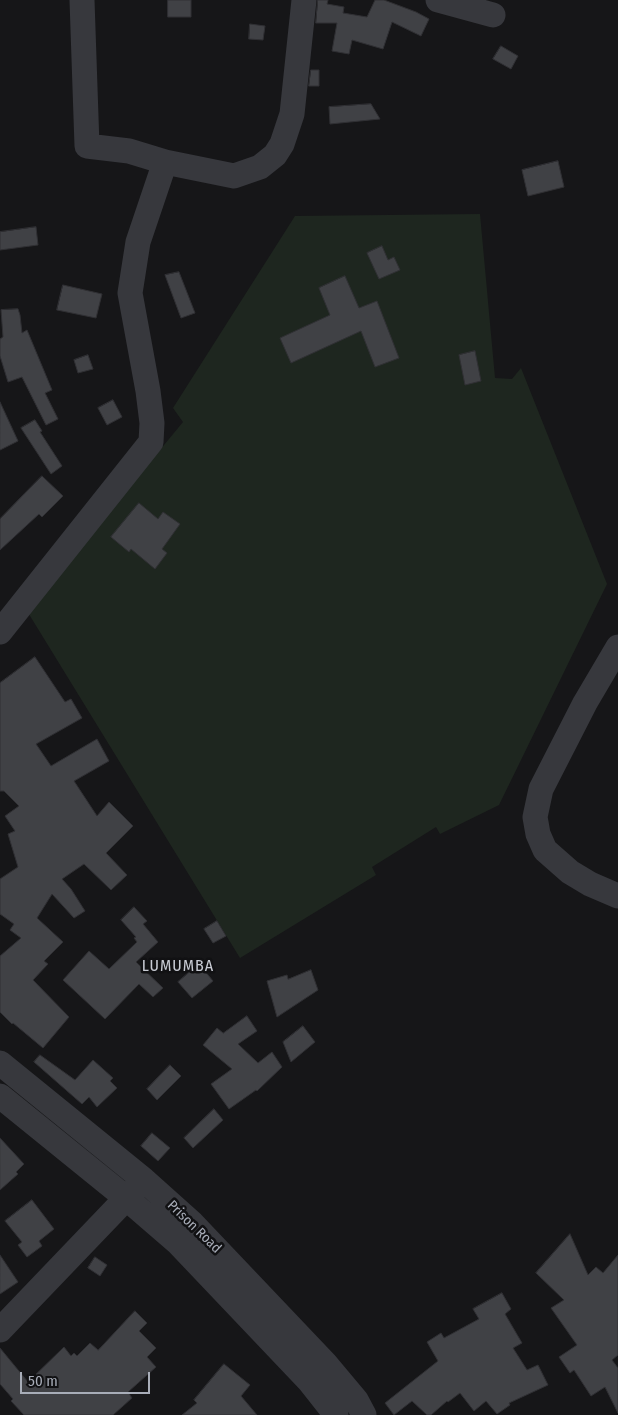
<!DOCTYPE html>
<style>
body{margin:0}
#map{position:relative;width:618px;height:1415px;overflow:hidden;background:#161618;font-family:"Fira Sans Condensed",sans-serif}
canvas{display:block}
.scale{position:absolute;left:20px;top:1372px;width:130px;height:22px;box-sizing:border-box;border:2px solid #a8adb8;border-top:0;padding-left:6px;font-size:15px;line-height:18px;white-space:nowrap;color:#a8adb8;-webkit-text-stroke:4px #111113;paint-order:stroke}
</style>
<div id="map">
<canvas width="618" height="1415"></canvas>
<div class="scale">50 m</div>
</div>
<script>
const ctx = document.querySelector('canvas').getContext('2d');
ctx.lineJoin = 'round';
function fillPath(path, color) {
  ctx.fillStyle = color;
  ctx.fill(path, 'evenodd');
}
function strokePath(path, color, width, dash) {
  ctx.strokeStyle = color;
  ctx.lineWidth = width;
  ctx.lineCap = dash ? 'butt' : 'round';
  ctx.setLineDash(dash || []);
  ctx.stroke(path);
}
function drawText(font, color, halo, rows, align = 'center') {
  ctx.font = font + ' "Fira Sans Condensed",sans-serif';
  ctx.lineWidth = 5;
  ctx.setLineDash([]);
  ctx.textBaseline = 'middle';
  ctx.strokeStyle = halo;
  ctx.fillStyle = color;
  for (const [text, x, y, turn = 0] of rows) {
    ctx.save();
    ctx.translate(x, y);
    ctx.rotate((+turn || 0) * Math.PI / 180);
    ctx.textAlign = isNaN(turn) ? turn : align;
    if (halo) ctx.strokeText(text, 0, 0);
    ctx.fillText(text, 0, 0);
    ctx.restore();
  }
}
fillPath(new Path2D(`
 M 480,214 L 495,378 L 512,379 L 521,368 L 607,584 L 499,805 L 440,834 L 436,827 L 372,867 L 376,875 L 240,958 L 27,611 L 183,422 L 173,408 L 295,216 Z`), '#1e261f');
const building = new Path2D(`
 M 168,0 L 191,0 L 191,17 L 168,17 Z
 M 318,0 L 328,0 L 327,4 L 344,7 L 343,13 L 367,17 L 375,0 L 384,0 L 416,12 L 429,19 L 421,36 L 392,22 L 383,49 L 352,40 L 349,54 L 332,51 L 337,23 L 316,23 Z
 M 250,24 L 265,26 L 263,40 L 249,39 Z
 M 501,46 L 518,56 L 511,69 L 493,59 Z
 M 311,70 L 319,70 L 319,86 L 309,86 Z
 M 371,104 L 380,119 L 330,124 L 329,107 Z
 M 558,161 L 564,187 L 528,196 L 522,170 Z
 M 36,227 L 38,245 L 0,250 L 0,232 Z
 M 382,246 L 388,260 L 394,257 L 400,270 L 379,279 L 367,253 Z
 M 179,272 L 195,313 L 181,318 L 165,275 Z
 M 345,276 L 359,308 L 377,301 L 399,358 L 375,367 L 361,331 L 291,363 L 280,338 L 330,315 L 319,288 Z
 M 63,285 L 102,294 L 96,318 L 57,310 Z
 M 18,309 L 20,315 L 22,333 L 27,330 L 52,390 L 45,393 L 58,419 L 46,425 L 22,377 L 8,382 L 0,356 L 0,339 L 3,337 L 1,310 Z
 M 475,351 L 481,381 L 465,385 L 459,355 Z
 M 88,355 L 93,369 L 78,373 L 74,360 Z
 M 113,400 L 122,417 L 107,425 L 98,408 Z
 M 0,402 L 18,441 L 0,450 Z
 M 35,420 L 42,431 L 40,432 L 62,466 L 51,474 L 21,428 Z
 M 42,476 L 63,496 L 42,517 L 39,514 L 0,550 L 0,519 Z
 M 139,503 L 158,519 L 163,512 L 180,524 L 162,549 L 167,553 L 155,569 L 131,549 L 129,552 L 111,537 Z
 M 35,657 L 65,702 L 71,699 L 82,718 L 36,744 L 51,766 L 97,739 L 109,761 L 74,781 L 97,816 L 109,802 L 133,826 L 106,853 L 127,875 L 111,890 L 84,864 L 62,879 L 71,889 L 85,911 L 74,918 L 52,894 L 37,918 L 63,942 L 44,961 L 48,964 L 33,980 L 69,1017 L 43,1048 L 13,1023 L 12,1024 L 0,1012 L 0,956 L 21,938 L 10,930 L 14,924 L 0,914 L 0,879 L 18,867 L 8,834 L 15,831 L 5,816 L 19,806 L 4,791 L 0,791 L 0,683 Z
 M 134,907 L 147,921 L 143,924 L 158,942 L 136,962 L 163,988 L 153,997 L 139,984 L 105,1019 L 63,980 L 89,951 L 109,969 L 137,942 L 134,938 L 136,937 L 121,920 Z
 M 217,921 L 226,936 L 213,943 L 204,929 Z
 M 199,964 L 213,981 L 192,998 L 178,982 Z
 M 311,970 L 318,990 L 277,1017 L 267,981 L 287,975 L 288,979 Z
 M 247,1016 L 257,1031 L 238,1044 L 258,1063 L 272,1052 L 282,1067 L 257,1091 L 256,1090 L 229,1109 L 211,1084 L 232,1069 L 203,1045 L 217,1028 L 223,1033 Z
 M 303,1026 L 315,1042 L 291,1062 L 283,1042 Z
 M 40,1055 L 75,1080 L 93,1060 L 113,1078 L 110,1081 L 117,1088 L 97,1107 L 89,1097 L 82,1104 L 34,1062 Z
 M 170,1065 L 181,1076 L 157,1100 L 147,1089 Z
 M 214,1109 L 223,1120 L 193,1148 L 184,1138 Z
 M 152,1133 L 170,1148 L 158,1161 L 141,1146 Z
 M 0,1138 L 24,1164 L 16,1172 L 18,1174 L 0,1190 Z
 M 32,1200 L 54,1229 L 39,1241 L 42,1246 L 27,1257 L 18,1245 L 22,1242 L 5,1221 Z
 M 570,1234 L 588,1275 L 596,1267 L 603,1273 L 618,1255 L 618,1355 L 612,1360 L 618,1368 L 618,1413 L 605,1387 L 591,1396 L 574,1370 L 570,1373 L 559,1357 L 577,1345 L 551,1308 L 564,1300 L 536,1273 Z
 M 0,1255 L 18,1282 L 0,1294 Z
 M 95,1257 L 107,1265 L 100,1276 L 88,1268 Z
 M 502,1293 L 511,1309 L 505,1314 L 522,1343 L 513,1348 L 527,1370 L 538,1365 L 548,1385 L 509,1403 L 510,1405 L 497,1414 L 486,1401 L 474,1411 L 460,1393 L 448,1402 L 447,1401 L 431,1415 L 427,1415 L 412,1401 L 394,1415 L 385,1403 L 438,1361 L 427,1342 L 441,1333 L 444,1338 L 479,1319 L 473,1309 Z
 M 135,1311 L 147,1323 L 139,1331 L 156,1348 L 147,1357 L 156,1367 L 128,1392 L 132,1398 L 113,1415 L 24,1415 L 11,1401 L 13,1399 L 0,1384 L 0,1348 L 28,1382 L 64,1347 L 71,1356 L 74,1353 L 77,1356 L 90,1343 L 98,1350 Z
 M 224,1364 L 250,1385 L 241,1396 L 257,1415 L 182,1415 L 197,1403 L 194,1400 Z`);
fillPath(building, '#404145');
strokePath(building, '#303034', 1);
strokePath(new Path2D(`
 M 82,0 L 87,146 L 129,151 L 165,162 L 234,176 L 260,167 L 275,155 L 282,144 L 292,114 L 304,0
 M 438,0 L 493,15
 M 0,632 L 151,442 L 152,423 L 148,391 L 130,293 L 138,242 L 165,162
 M 618,647 L 585,703 L 541,789 L 535,817 L 538,834 L 545,850 L 570,872 L 590,884 L 618,896
 M 0,1063 L 144,1180 L 192,1223 L 325,1363 L 356,1400 L 364,1415
 M 0,1096 L 126,1198 L 177,1242 L 310,1382 L 336,1415
 M 0,1330 L 137,1187`), '#37383d', 25);
drawText('14px', '#a8adb8', '#111113', [
 ["Prison Road",194,1227,44]
]);
ctx.letterSpacing = '1px';
drawText('16px', '#c9ccd4', '#111113', [
 ["LUMUMBA",178,967]
]);
ctx.letterSpacing = '0px';
</script>
